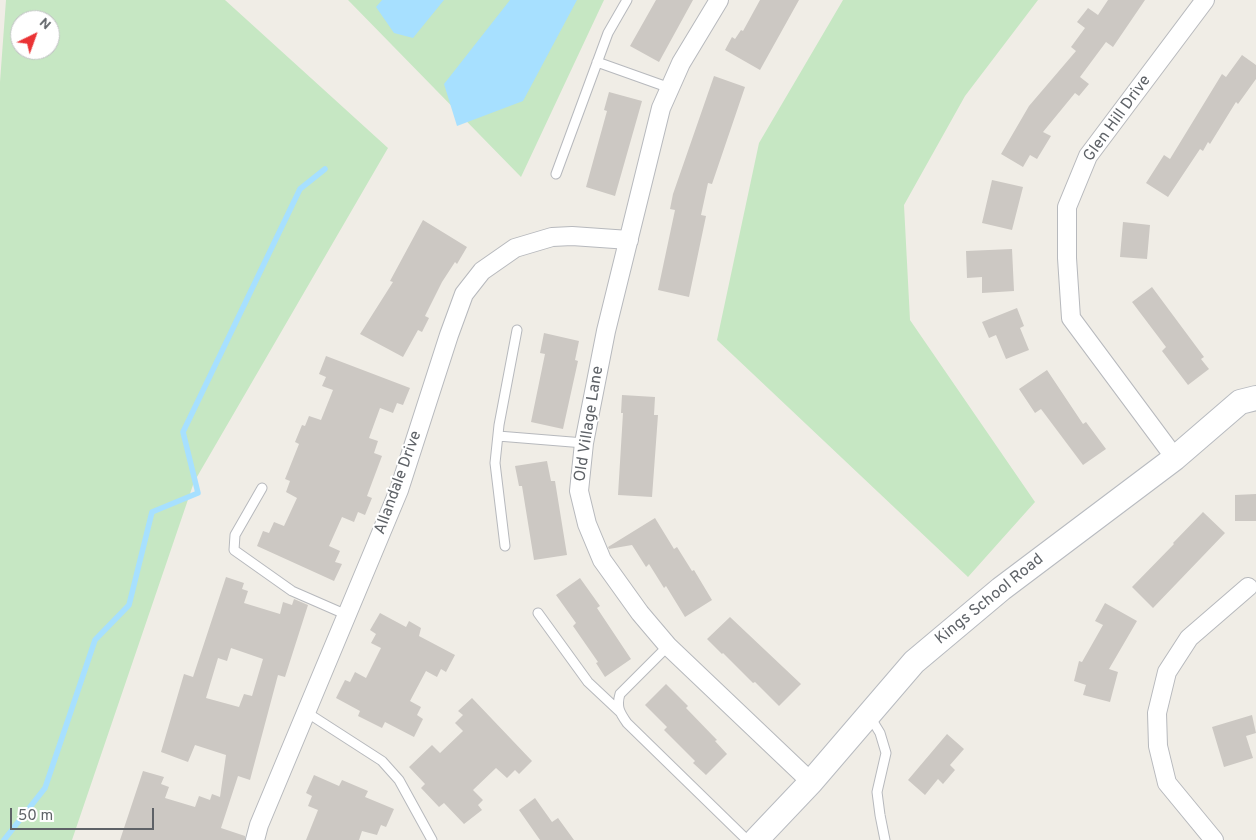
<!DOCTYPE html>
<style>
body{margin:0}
#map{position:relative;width:1256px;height:840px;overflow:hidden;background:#f0ede6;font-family:Overpass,sans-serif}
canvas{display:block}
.north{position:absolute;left:10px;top:10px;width:50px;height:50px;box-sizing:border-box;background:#fff;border:1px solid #bfc0c2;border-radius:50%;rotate:42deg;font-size:14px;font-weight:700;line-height:20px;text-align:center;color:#5e6267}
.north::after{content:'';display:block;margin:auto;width:18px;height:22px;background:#ea3335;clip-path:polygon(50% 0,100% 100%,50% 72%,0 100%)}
.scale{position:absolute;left:10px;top:808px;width:144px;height:22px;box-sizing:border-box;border:2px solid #5e6267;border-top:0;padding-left:6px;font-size:15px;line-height:18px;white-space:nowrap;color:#5e6267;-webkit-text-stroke:4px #fff;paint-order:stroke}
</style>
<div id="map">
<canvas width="1256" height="840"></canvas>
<div class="north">N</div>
<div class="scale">50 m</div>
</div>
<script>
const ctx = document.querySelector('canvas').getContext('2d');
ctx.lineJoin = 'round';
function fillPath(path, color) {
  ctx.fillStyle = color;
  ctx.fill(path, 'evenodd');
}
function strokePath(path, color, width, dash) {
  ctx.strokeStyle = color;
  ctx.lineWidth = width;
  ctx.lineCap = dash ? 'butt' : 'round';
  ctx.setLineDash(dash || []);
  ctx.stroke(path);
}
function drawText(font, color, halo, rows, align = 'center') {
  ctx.font = font + ' Overpass,sans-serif';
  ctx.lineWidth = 4;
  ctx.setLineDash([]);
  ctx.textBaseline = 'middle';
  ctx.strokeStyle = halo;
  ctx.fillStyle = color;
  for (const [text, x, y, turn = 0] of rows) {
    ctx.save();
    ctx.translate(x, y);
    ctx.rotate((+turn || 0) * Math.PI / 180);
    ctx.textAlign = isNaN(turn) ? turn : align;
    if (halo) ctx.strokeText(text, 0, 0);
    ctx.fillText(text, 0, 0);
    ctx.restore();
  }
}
fillPath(new Path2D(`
 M 6,0 L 225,0 L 388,148 L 194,482 L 72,840 L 0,840 L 0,82 ZM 20,20 L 50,20 L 50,50 L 20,50 Z
 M 348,0 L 604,0 L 521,177 Z
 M 843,0 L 1038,0 L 965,96 L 904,205 L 910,320 L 1035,502 L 968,577 L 717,340 L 759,143 Z`), '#c6e7c3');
fillPath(new Path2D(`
 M 382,0 L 444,0 L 413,38 L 394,33 L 376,7 Z
 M 510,0 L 577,0 L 523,101 L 457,126 L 444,84 Z`), '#a7e0ff');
strokePath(new Path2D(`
 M 4,840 L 45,788 L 95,640 L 129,605 L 152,512 L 198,493 L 183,432 L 300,189 L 325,169`), '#a7e0ff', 5.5);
fillPath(new Path2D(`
 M 656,0 L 693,0 L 659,62 L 630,46 Z
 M 760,0 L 799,0 L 760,70 L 725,50 L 732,37 L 735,39 L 741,30 L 743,31 Z
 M 1108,0 L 1145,0 L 1113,47 L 1106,42 L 1080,77 L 1089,84 L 1079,96 L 1075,93 L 1043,132 L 1051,136 L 1037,159 L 1030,155 L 1023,167 L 1001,154 L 1029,106 L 1076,51 L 1071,47 L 1085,28 L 1077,22 L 1088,8 L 1098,15 Z
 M 1242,55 L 1256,65 L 1256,79 L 1238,104 L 1236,102 L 1210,144 L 1208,142 L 1203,151 L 1200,149 L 1168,197 L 1146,183 L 1164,155 L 1170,159 L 1222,74 L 1226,77 Z
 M 714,76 L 745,87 L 712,184 L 708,183 L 701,215 L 706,216 L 689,297 L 658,290 L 675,210 L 670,209 L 673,194 Z
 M 609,92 L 642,101 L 615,196 L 586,187 L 607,111 L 604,110 Z
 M 992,180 L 1023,187 L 1012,230 L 982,223 Z
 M 423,220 L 467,247 L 457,264 L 455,262 L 442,282 L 425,316 L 429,318 L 422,332 L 418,330 L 403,357 L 360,334 L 393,282 L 390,281 Z
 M 1123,222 L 1150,225 L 1147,259 L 1120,257 Z
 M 1012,249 L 1014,291 L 982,293 L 982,277 L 967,278 L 966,251 Z
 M 1152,287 L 1204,357 L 1201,359 L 1209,369 L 1188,385 L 1162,351 L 1166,347 L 1132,302 Z
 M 1017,308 L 1024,326 L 1020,328 L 1029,350 L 1006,359 L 996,335 L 989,338 L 982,322 Z
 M 544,333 L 579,341 L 575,360 L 578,361 L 563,429 L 531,422 L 545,354 L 540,353 Z
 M 326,356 L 410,388 L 403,405 L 397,403 L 393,413 L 380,408 L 369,438 L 378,441 L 374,453 L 382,456 L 367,496 L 372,498 L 365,515 L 358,512 L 354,522 L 342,517 L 329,546 L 340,551 L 335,562 L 342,564 L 334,581 L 257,546 L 263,531 L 269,533 L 274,522 L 284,526 L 297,498 L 286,492 L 290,481 L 285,479 L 299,444 L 295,442 L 302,425 L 305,426 L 309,416 L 321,420 L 333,390 L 322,386 L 326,377 L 319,374 Z
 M 1047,370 L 1083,424 L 1086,422 L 1106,449 L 1083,465 L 1041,409 L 1035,413 L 1019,389 Z
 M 622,395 L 655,397 L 654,415 L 658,415 L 652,497 L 618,495 L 623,413 L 621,413 Z
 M 547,461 L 551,481 L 555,481 L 567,555 L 534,560 L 522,486 L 519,486 L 515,466 Z
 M 1256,494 L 1256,521 L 1235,521 L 1235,495 Z
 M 1203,512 L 1225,533 L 1153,608 L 1132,587 L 1174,544 L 1173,543 Z
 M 655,518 L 674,549 L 677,547 L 692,571 L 694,570 L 712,600 L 685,617 L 666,586 L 664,588 L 649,564 L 646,567 L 632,545 L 609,549 L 608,547 Z
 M 226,577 L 244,583 L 242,589 L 248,591 L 244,603 L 280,614 L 283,602 L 292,605 L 294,599 L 308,605 L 285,677 L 278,675 L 250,780 L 238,776 L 221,828 L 245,836 L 245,840 L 120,840 L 143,771 L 164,777 L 161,784 L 169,787 L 165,798 L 195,807 L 199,796 L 210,800 L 212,794 L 220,797 L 226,755 L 195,745 L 188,762 L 161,752 L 184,674 L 193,677 ZM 231,648 L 263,659 L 252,696 L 244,694 L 239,707 L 206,698 L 218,658 L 227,661 Z
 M 580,578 L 600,606 L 597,608 L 631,659 L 605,677 L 596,663 L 598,662 L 573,626 L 576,623 L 556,595 Z
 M 1105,603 L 1137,621 L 1109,669 L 1118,672 L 1110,702 L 1083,695 L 1086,685 L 1074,681 L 1079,661 L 1082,662 L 1103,625 L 1095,621 Z
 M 380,613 L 406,627 L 409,621 L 421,628 L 419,636 L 455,655 L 446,672 L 441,669 L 437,677 L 426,671 L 410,701 L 421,707 L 417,715 L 423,719 L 414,737 L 385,722 L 382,728 L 358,716 L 360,711 L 336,698 L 345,680 L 350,682 L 355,672 L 366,678 L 381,648 L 371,643 L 376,634 L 370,630 Z
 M 730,617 L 801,684 L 779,706 L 755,682 L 753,683 L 723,653 L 722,654 L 707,639 Z
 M 666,684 L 688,706 L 686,708 L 717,740 L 715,741 L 727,754 L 706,775 L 693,763 L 695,761 L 664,730 L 667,727 L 645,705 Z
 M 472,698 L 532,761 L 519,774 L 515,770 L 507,778 L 496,768 L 473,790 L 483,800 L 478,805 L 482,810 L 464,824 L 444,803 L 439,807 L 421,788 L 425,784 L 409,767 L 432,745 L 440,753 L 463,731 L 455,723 L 463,715 L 458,711 Z
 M 1252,715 L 1256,733 L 1246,736 L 1253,758 L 1224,767 L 1212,727 Z
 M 947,734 L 964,749 L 950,765 L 955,770 L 943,784 L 938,779 L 925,795 L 908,780 Z
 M 314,775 L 339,786 L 342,780 L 368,791 L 365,797 L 394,809 L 386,827 L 381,825 L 377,835 L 362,831 L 359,840 L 306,840 L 318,810 L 308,806 L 312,796 L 306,793 Z
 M 535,798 L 552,822 L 558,818 L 574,840 L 540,840 L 519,810 Z`), '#ccc8c3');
const lane = new Path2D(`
 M 597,62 L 670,88
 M 556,174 L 608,33 L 627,0
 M 498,436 L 584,443
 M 262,488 L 235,535 L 234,550 L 292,591 L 347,615
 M 505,546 L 495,463 L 499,425 L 517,330
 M 538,613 L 588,682 L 620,712
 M 668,646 L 620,694 C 616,707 620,713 627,723 L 747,840
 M 306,712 L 382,761 L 399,780 L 432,840
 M 869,715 L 880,733 L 886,753 L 877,792 L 880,815 L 885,840`);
const street = new Path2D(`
 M 719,0 L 681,63 L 661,108 L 606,331 L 584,443 L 579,491 L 587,524 L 602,560 L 640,613 L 668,646 L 811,782
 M 1175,458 L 1071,318 L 1067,258 L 1067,207 L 1088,156 L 1205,0
 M 255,840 L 259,825 L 399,490 L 449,335 L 464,294 L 482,271 L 515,248 L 552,237 L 572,236 L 629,240
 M 1214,840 L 1167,783 L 1158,746 L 1157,713 L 1167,672 L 1189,638 L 1248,587`);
const secondary = new Path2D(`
 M 756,840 L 811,782 L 914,662 L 1001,589 L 1175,458 L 1240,402 L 1256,398`);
strokePath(lane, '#b7b9bd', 11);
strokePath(street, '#b7b9bd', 20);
strokePath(secondary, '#b8bbc0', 26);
strokePath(lane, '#fff', 9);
strokePath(street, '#fff', 18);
strokePath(secondary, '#fff', 24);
drawText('16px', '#5e6267', '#fff', [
 ["Glen Hill Drive",1118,119,-54],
 ["Old Village Lane",590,424,-81],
 ["Allandale Drive",399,483,-70],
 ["Kings School Road",990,600,-39]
]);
</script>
